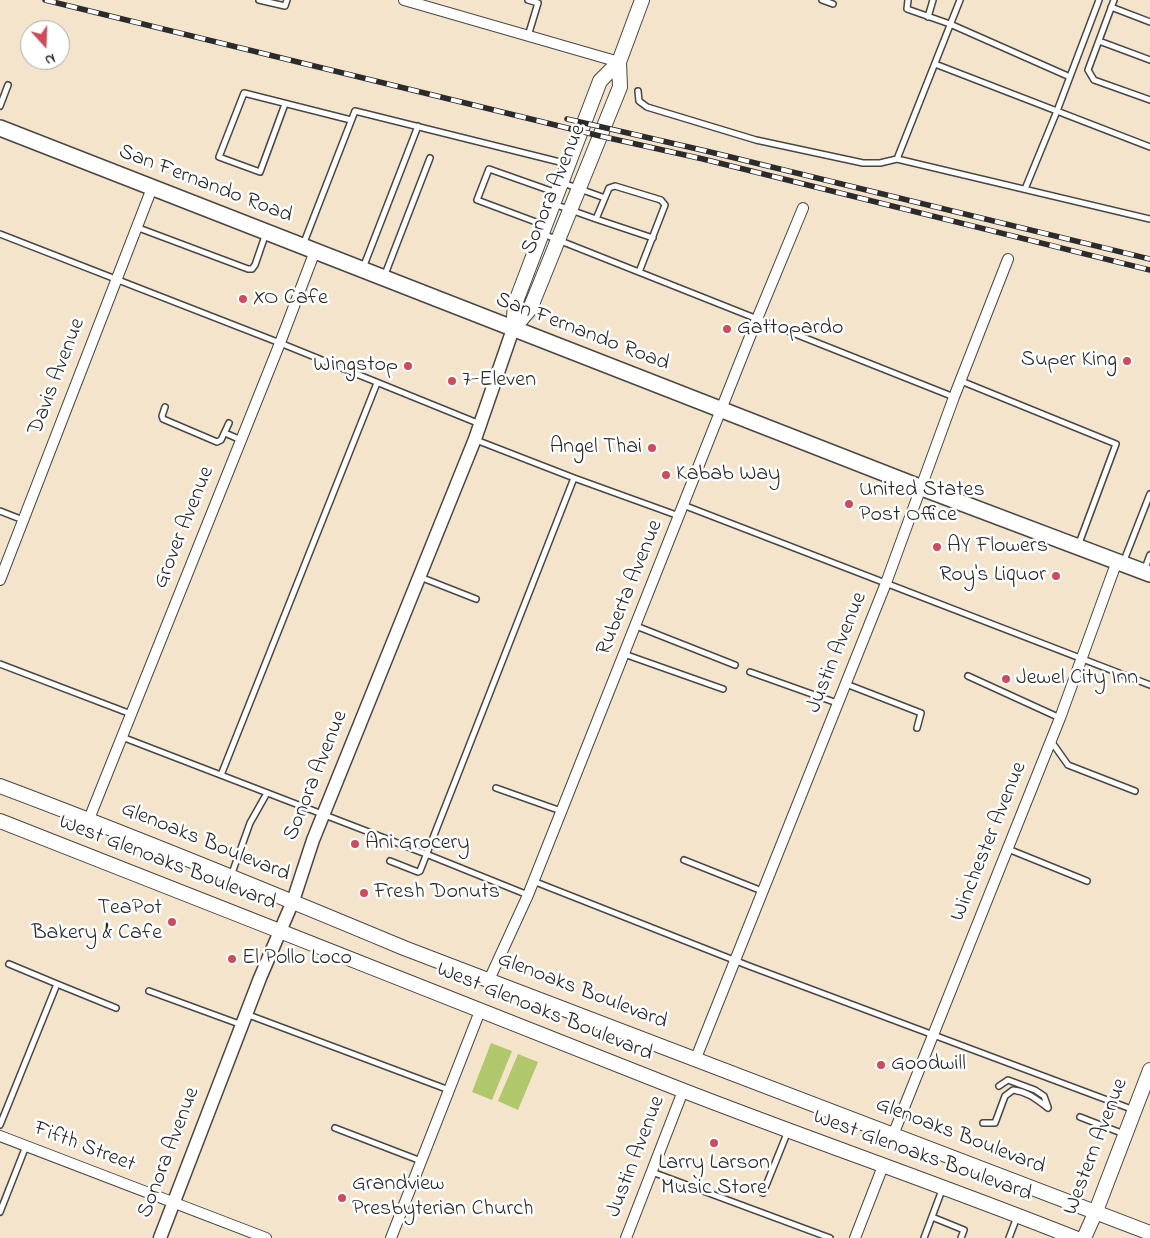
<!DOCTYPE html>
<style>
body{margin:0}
#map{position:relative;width:1150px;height:1238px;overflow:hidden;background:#f4e4cb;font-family:"Indie Flower",sans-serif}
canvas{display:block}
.north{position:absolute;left:20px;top:20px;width:50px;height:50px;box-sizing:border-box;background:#fff;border:1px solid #aaa;border-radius:50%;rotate:160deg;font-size:14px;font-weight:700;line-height:20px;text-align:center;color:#2b2b2b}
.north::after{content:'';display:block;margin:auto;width:18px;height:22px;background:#d1495b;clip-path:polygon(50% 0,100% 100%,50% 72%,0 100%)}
</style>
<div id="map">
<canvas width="1150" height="1238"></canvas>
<div class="north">N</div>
</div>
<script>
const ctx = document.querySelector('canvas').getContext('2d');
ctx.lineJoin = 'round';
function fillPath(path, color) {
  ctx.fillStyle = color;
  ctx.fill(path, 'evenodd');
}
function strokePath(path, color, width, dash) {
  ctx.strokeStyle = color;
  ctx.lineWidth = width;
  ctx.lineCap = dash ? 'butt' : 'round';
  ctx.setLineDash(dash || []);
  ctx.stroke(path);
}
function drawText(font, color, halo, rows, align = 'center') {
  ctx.font = font + ' "Indie Flower",sans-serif';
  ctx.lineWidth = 5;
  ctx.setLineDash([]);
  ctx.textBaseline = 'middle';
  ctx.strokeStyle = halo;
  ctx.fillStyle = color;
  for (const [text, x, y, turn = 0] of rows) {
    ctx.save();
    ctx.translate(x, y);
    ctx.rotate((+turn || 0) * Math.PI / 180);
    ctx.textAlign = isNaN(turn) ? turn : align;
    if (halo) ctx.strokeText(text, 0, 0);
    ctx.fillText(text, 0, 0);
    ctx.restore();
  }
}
fillPath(new Path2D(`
 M 491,1043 L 512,1051 L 492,1100 L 472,1092 Z
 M 518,1054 L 538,1062 L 518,1110 L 498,1101 Z`), '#b1c76c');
const service = new Path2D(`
 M 259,0 L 285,6 L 287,0
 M 822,0 L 833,4
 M 908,0 L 907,9 L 950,24 L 1070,77
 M 960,0 L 897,159 L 1150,219
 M 1114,0 L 1088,70 L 1094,80 L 1150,100
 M 1111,7 L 1150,22
 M 928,17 L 933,0
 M 528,36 L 538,3 L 528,0
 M 1099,41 L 1150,60
 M 935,64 L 1150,147
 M 638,91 L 639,101 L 647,107 L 756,140 L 863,163 L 880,163 L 897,159
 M 285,104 L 260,172 L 219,157 L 244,93 L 351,120
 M 0,106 L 8,85
 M 563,183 L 605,198
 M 1025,189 L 1057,111 L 1099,0
 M 554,204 L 596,219
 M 544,225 L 477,200 L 489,169 L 557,193
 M 136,227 L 248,269 L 252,269 L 255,265 L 266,233
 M 0,234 L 280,343 L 480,424
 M 543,234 L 954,397
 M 303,245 L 355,111 L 568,164
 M 363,268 L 418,126
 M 639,272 L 665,205 L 661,200 L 615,186 L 609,188 L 596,219 L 653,238
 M 384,277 L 430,158
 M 961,381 L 1116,444 L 1078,546
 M 165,407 L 162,416 L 163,419 L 217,442 L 221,440 L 229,423
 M 225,433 L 241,440
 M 476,440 L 574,478 L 679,516
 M 683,505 L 1150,685
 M 0,511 L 23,520
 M 1123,563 L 1150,494
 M 1144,571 L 1150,555
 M 420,577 L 476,599
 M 636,626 L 735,665
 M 624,654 L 723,689
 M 0,664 L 131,714
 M 750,672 L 837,703
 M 968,676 L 1060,718
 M 846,684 L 921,713 L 917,728
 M 122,737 L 426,854 L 528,895
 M 1051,741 L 1068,765 L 1135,791
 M 221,775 L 377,383
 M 496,788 L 561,811
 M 1008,849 L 1087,881
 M 684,860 L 762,891
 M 390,861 L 418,872 L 420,871 L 574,478
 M 231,876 L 250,823 L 267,793
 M 533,881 L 749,966 L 1134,1110
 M 9,964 L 57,984
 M 149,991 L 242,1025
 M 246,1014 L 449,1090
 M 999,1086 L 1008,1080 L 1035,1090 L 1044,1096 L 1048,1107
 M 1080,1117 L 1124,1134
 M 983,1123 L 995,1123 L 1005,1096 L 1013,1090 C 1028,1092 1036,1099 1048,1108
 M 0,1125 L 57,984 L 116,1008
 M 335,1128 L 421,1161
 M 652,1172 L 830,1238
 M 763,1193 L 788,1131
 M 0,1212 L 26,1146
 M 932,1217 L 964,1230 L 961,1238
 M 924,1238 L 942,1190
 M 1009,1238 L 1017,1217`);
const minor = new Path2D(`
 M 404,0 L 619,62
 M 0,580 L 152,188
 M 89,819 L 280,343 L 315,251
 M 489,980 L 528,895 L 757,319 L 803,208
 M 696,1058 L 886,583 L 954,397 L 1008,259
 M 893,1135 L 1060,718 L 1117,561
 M 0,1136 L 266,1238
 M 391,1238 L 480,1011
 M 626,1238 L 683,1091
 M 855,1238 L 883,1166`);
const tertiary = new Path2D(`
 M 160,1238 L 260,978 L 293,901 L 313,840 L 475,439 L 513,329`);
const secondary = new Path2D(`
 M 513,329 L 530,309 L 620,87 L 619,62 L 642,0
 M 513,329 L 515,304 L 600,81 L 619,62
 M 0,786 C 136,837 270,892 404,948 L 1150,1233
 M 0,821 C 225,909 449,998 674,1087 C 807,1139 942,1185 1075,1238
 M 1084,1238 L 1096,1211 L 1150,1070`);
const primary = new Path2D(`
 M 0,128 L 922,488 L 1150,574`);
strokePath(service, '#494743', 8);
strokePath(minor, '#494743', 12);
strokePath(tertiary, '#494743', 15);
strokePath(secondary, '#494743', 16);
strokePath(primary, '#494743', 18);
strokePath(service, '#fff', 5);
strokePath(minor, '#fff', 10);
strokePath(tertiary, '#fff', 12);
strokePath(secondary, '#fff', 14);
strokePath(primary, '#fff', 15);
const rail = new Path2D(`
 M 45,0 L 600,136 L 703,159 L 1150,270
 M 567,119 L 706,151 L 1150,259`);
strokePath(rail, '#2b2b2b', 5.5);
strokePath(rail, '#fff', 4, [11]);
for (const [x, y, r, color] of [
 [243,299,5,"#d1495b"],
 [727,329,5,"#d1495b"],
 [1127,361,5,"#d1495b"],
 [408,366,5,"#d1495b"],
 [452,381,5,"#d1495b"],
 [652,448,5,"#d1495b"],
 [666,475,5,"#d1495b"],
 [849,504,5,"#d1495b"],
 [937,547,5,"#d1495b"],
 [1056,576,5,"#d1495b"],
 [1006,679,5,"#d1495b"],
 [355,844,5,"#d1495b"],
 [364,893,5,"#d1495b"],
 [172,922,5,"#d1495b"],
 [232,959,5,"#d1495b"],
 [881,1065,5,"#d1495b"],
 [714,1143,5,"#d1495b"],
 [342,1198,5,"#d1495b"]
]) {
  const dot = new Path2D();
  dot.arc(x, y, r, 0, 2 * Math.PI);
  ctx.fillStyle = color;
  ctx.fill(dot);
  strokePath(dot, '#fff', 2);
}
drawText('22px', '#2b2b2b', '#fff', [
 ["San Fernando Road",205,185,21],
 ["Sonora Avenue",555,190,-68],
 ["San Fernando Road",582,333,21],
 ["Davis Avenue",58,377,-69],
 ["Grover Avenue",185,528,-68],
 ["Ruberta Avenue",631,588,-68],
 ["Justin Avenue",838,653,-68],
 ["Sonora Avenue",317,776,-68],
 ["Winchester Avenue",990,842,-68],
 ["Glenoaks Boulevard",205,843,22],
 ["West Glenoaks Boulevard",167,864,21],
 ["Glenoaks Boulevard",582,992,21],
 ["West Glenoaks Boulevard",544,1013,22],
 ["Glenoaks Boulevard",960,1137,21],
 ["Western Avenue",1097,1147,-69],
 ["Fifth Street",84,1148,21],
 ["Sonora Avenue",170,1153,-69],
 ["Justin Avenue",637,1157,-69],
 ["West Glenoaks Boulevard",922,1157,20]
]);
drawText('22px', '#2b2b2b', '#fff', [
 ["XO Cafe",253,299],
 ["Gattopardo",737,329],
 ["Super King",1117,361,"right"],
 ["Wingstop",398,366,"right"],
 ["7-Eleven",462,381],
 ["Angel Thai",642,448,"right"],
 ["Kabab Way",676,475],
 ["United States",859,491],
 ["Post Office",859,516],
 ["AY Flowers",947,547],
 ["Roy's Liquor",1046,576,"right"],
 ["Jewel City Inn",1016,679],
 ["Ani Grocery",365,844],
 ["Fresh Donuts",374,893],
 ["TeaPot",162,909,"right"],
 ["Bakery & Cafe",162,934,"right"],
 ["El Pollo Loco",242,959],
 ["Goodwill",891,1065],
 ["Larry Larson",714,1164,"center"],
 ["Music Store",714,1189,"center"],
 ["Grandview",352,1185],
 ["Presbyterian Church",352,1210]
], 'left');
</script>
